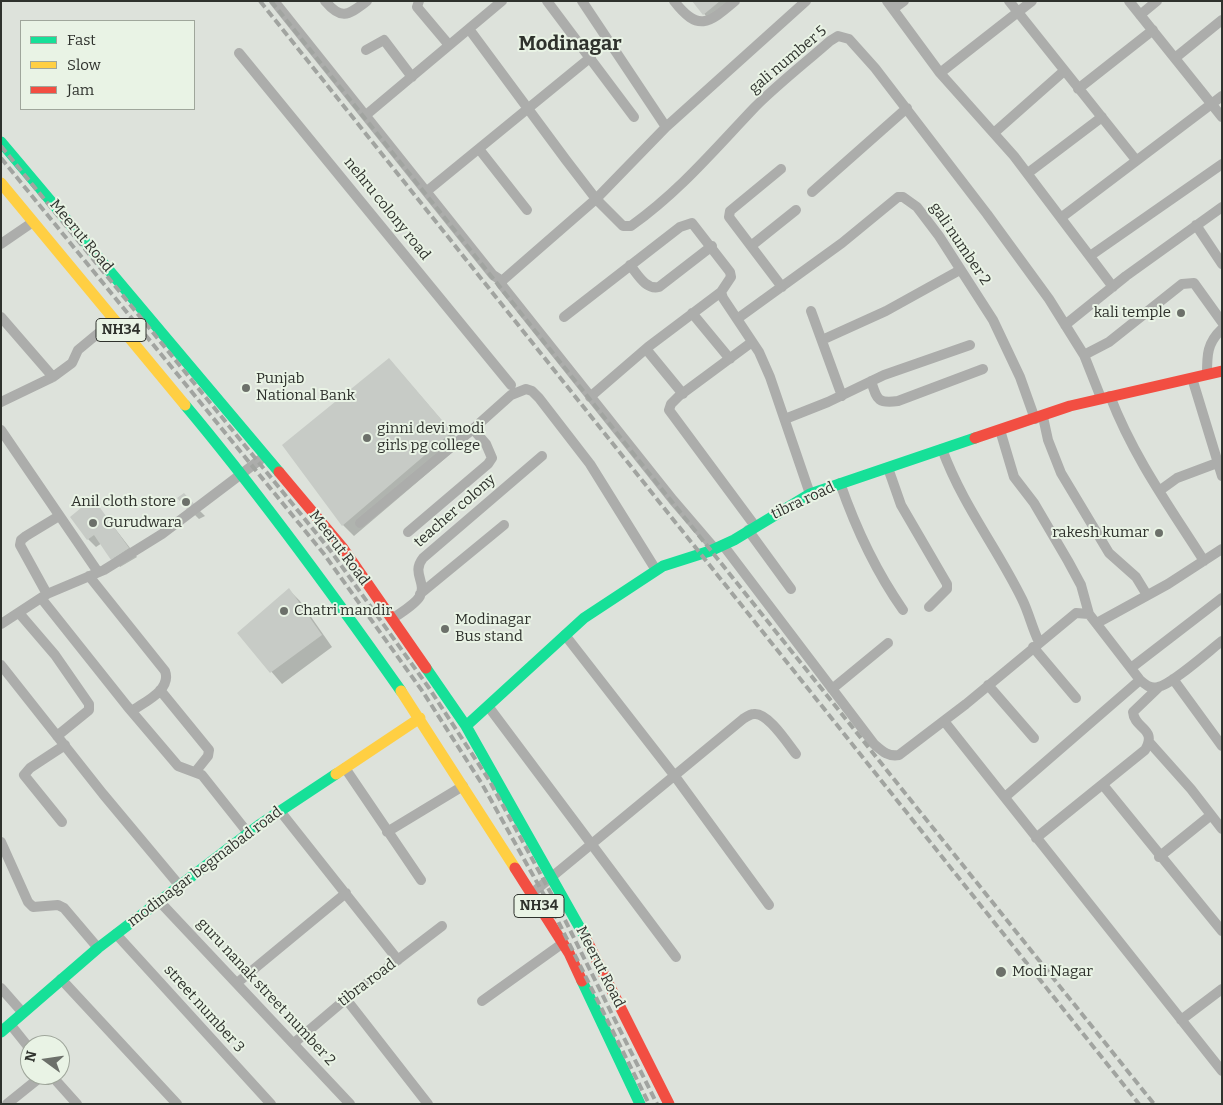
<!DOCTYPE html>
<style>
body{margin:0}
#map{position:relative;width:1223px;height:1105px;overflow:hidden;background:#dde2db;font-family:Bitter,serif}
canvas{display:block}
.frame{position:absolute;inset:0;border:2px solid #2f322d;pointer-events:none}
.legend{position:absolute;left:20px;top:20px;width:175px;height:90px;box-sizing:border-box;background:#e9f3e5;border:1px solid #9fa69b;margin:0;padding:6px 9px;list-style:none;font-size:15px;color:#2f322d}
.legend li{display:flex;align-items:center;gap:10px;height:25px}
.legend b{width:25px;border:1px solid #9fa69b}
.north{position:absolute;left:20px;top:1035px;width:50px;height:50px;box-sizing:border-box;background:#e9f3e5;border:1px solid #9fa69b;border-radius:50%;rotate:284deg;font-size:14px;font-weight:700;line-height:20px;text-align:center;color:#2f322d}
.north::after{content:'';display:block;margin:auto;width:18px;height:22px;background:#6c706a;clip-path:polygon(50% 0,100% 100%,50% 72%,0 100%)}
</style>
<div id="map">
<canvas width="1223" height="1105"></canvas>
<div class="frame"></div>
<ul class="legend">
<li><b style="height:6px;background:#16e098"></b>Fast</li>
<li><b style="height:6px;background:#ffcf43"></b>Slow</li>
<li><b style="height:6px;background:#f24e42"></b>Jam</li>
</ul>
<div class="north">N</div>
</div>
<script>
const ctx = document.querySelector('canvas').getContext('2d');
ctx.lineJoin = 'round';
function fillPath(path, color) {
  ctx.fillStyle = color;
  ctx.fill(path, 'evenodd');
}
function strokePath(path, color, width, dash) {
  ctx.strokeStyle = color;
  ctx.lineWidth = width;
  ctx.lineCap = dash ? 'butt' : 'round';
  ctx.setLineDash(dash || []);
  ctx.stroke(path);
}
function drawText(font, color, halo, rows, align = 'center') {
  ctx.font = font + ' Bitter,serif';
  ctx.lineWidth = 4;
  ctx.setLineDash([]);
  ctx.textBaseline = 'middle';
  ctx.strokeStyle = halo;
  ctx.fillStyle = color;
  for (const [text, x, y, turn = 0] of rows) {
    ctx.save();
    ctx.translate(x, y);
    ctx.rotate((+turn || 0) * Math.PI / 180);
    ctx.textAlign = isNaN(turn) ? turn : align;
    if (halo) ctx.strokeText(text, 0, 0);
    ctx.fillText(text, 0, 0);
    ctx.restore();
  }
}
fillPath(new Path2D(`
 M 693,1 L 738,1 L 712,23 Z
 M 389,359 L 462,444 L 354,536 L 343,525 L 284,445 Z
 M 184,495 L 205,516 L 199,519 L 188,508 Z
 M 93,500 L 137,557 L 120,567 L 102,543 L 96,547 L 88,539 Z
 M 289,590 L 300,601 L 332,647 L 282,684 L 239,634 Z`), '#0003');
fillPath(new Path2D(`
 M 692,1 L 720,1 L 703,15 Z
 M 389,358 L 452,432 L 342,526 L 282,445 Z
 M 184,493 L 195,505 L 187,509 L 177,498 Z
 M 93,498 L 129,548 L 111,560 L 94,535 L 87,540 L 70,517 Z
 M 289,588 L 322,635 L 270,673 L 237,633 Z`), '#c7cbc6');
strokePath(new Path2D(`
 M 274,1 L 493,275 L 502,281
 M 325,1 C 342,21 348,15 367,1
 M 419,1 L 417,7 L 449,45
 M 547,1 L 634,117
 M 582,1 L 666,127
 M 674,1 C 698,32 708,24 735,1
 M 887,1 L 940,73 L 1014,156 L 1113,287
 M 1009,1 L 1136,160
 M 1129,1 L 1222,117
 M 893,9 L 904,1
 M 1140,15 L 1157,1
 M 469,29 L 566,160 L 596,199 L 623,226 L 631,226 C 680,191 714,150 755,107 C 778,84 805,63 830,41 L 838,36 L 849,39 L 875,68 L 987,214 L 1049,299 L 1084,355 L 1101,398
 M 366,50 L 384,40 L 412,77
 M 239,53 L 511,385
 M 1175,58 L 1222,20
 M 940,73 L 1032,1
 M 1078,89 L 1153,30
 M 366,115 L 502,1
 M 995,132 L 1064,71
 M 479,149 L 527,210
 M 781,169 L 730,211 L 729,217 L 782,287
 M 1028,173 L 1102,117
 M 427,191 L 591,57
 M 812,192 L 907,108
 M 1062,217 L 1222,96
 M 1196,225 L 1222,264
 M 1,244 L 33,222
 M 751,246 L 796,210
 M 1090,256 L 1222,164
 M 630,265 C 638,275 646,290 659,287 L 712,246
 M 811,311 L 842,396
 M 692,313 L 730,359
 M 1,317 L 53,377
 M 564,317 L 680,227 L 692,223 L 730,272 L 731,277 L 721,292 L 723,298 L 759,352 L 770,377 L 810,494
 M 737,319 L 842,243 L 898,197 L 903,197 L 917,207 L 939,236 L 993,320 L 1020,377 L 1035,419
 M 1065,325 L 1126,276 L 1222,207
 M 822,340 L 886,311 L 960,270
 M 752,342 L 679,396 L 671,404 L 669,410 L 755,526
 M 646,349 L 683,394
 M 1084,355 L 1109,342 L 1182,284 L 1194,283 L 1222,322
 M 1207,374 C 1207,355 1207,343 1222,329
 M 1192,378 L 1222,476
 M 871,381 C 877,399 877,404 898,401 L 983,369
 M 1110,396 C 1134,458 1169,506 1204,561
 M 590,397 L 648,347 L 721,292
 M 1,402 L 53,377 L 72,363 L 78,350 L 113,321
 M 1043,417 L 1048,440 L 1061,473 L 1109,553 L 1136,577 L 1147,595
 M 785,419 L 828,402 L 884,375 L 970,345
 M 1,430 L 98,572
 M 1000,430 L 1014,477 L 1034,503 L 1068,561 L 1081,585 L 1089,614
 M 942,449 C 963,506 996,546 1022,599 C 1029,613 1032,628 1039,642
 M 888,468 L 901,505 L 947,584 L 947,589 L 929,607
 M 840,483 C 856,529 875,570 903,610
 M 1159,491 L 1177,478 L 1217,463
 M 360,523 L 473,429 L 511,395 L 526,389 L 532,391 L 539,398 L 590,464 L 656,570
 M 748,530 L 791,589
 M 408,532 L 488,464 L 492,458 L 486,444 L 473,429
 M 723,545 L 874,744 C 882,751 888,757 899,755 L 966,704 L 1076,613 L 1089,614 L 1140,680 C 1146,685 1150,689 1158,687 C 1171,685 1209,651 1222,641
 M 715,549 L 673,500 L 501,284 L 503,280 L 596,199 L 666,127 L 806,1
 M 89,576 L 165,671 C 172,690 144,702 132,711
 M 47,594 L 20,545 L 21,540 L 26,536 L 59,516
 M 420,594 L 504,525
 M 41,598 L 127,706 L 178,766 L 202,775 L 248,833
 M 19,613 L 55,655 L 89,704 L 89,710 L 57,736
 M 392,619 C 400,613 415,605 420,596 C 427,582 411,573 423,558 L 542,456
 M 1097,623 L 1168,584 L 1222,549
 M 1,624 L 47,594 L 104,570 L 162,534 L 265,456
 M 565,635 L 674,775 L 769,905
 M 1033,647 L 1076,698
 M 1,665 L 103,794 L 179,885
 M 1131,668 L 1222,598
 M 1173,679 L 1222,746
 M 988,685 L 1034,738
 M 832,689 L 888,643
 M 160,690 L 209,750 L 208,756 L 196,771
 M 488,706 L 676,957
 M 944,721 L 1222,1071
 M 1150,743 L 1191,789 L 1222,829
 M 345,768 L 421,880
 M 1103,785 L 1222,931
 M 1005,797 L 1140,680
 M 280,811 L 398,960
 M 62,822 L 24,775 L 30,768 L 65,745
 M 387,832 L 463,786
 M 1036,838 L 1145,750 C 1158,728 1134,729 1133,712 L 1159,687
 M 1,842 L 28,902 L 33,907 L 58,905 L 64,908 L 98,948
 M 1159,857 L 1211,815
 M 531,894 L 743,719 C 746,717 750,714 754,714 C 768,712 788,744 796,754
 M 159,901 L 350,1104
 M 116,934 L 271,1104
 M 61,979 L 177,1104
 M 237,983 L 346,893
 M 1,988 L 23,1013
 M 346,999 L 428,1104
 M 482,1001 L 563,943
 M 1181,1020 L 1222,989
 M 10,1024 L 30,1049
 M 294,1043 L 340,1004 L 442,926
 M 51,1075 L 77,1104
 M 7,1104 L 43,1075`), '#acadab', 10);
strokePath(new Path2D(`
 M 1,142 L 279,472
 M 185,405 C 262,497 332,593 401,691
 M 426,668 L 466,726 L 585,937
 M 466,726 L 584,618 L 663,566 L 710,551 L 734,540 L 810,494 L 975,438
 M 582,981 L 640,1104
 M 1,1032 L 98,948 L 259,825 L 336,774`), '#16e098', 11);
strokePath(new Path2D(`
 M 1,183 L 185,405
 M 401,691 L 515,868
 M 336,774 L 420,718`), '#ffcf43', 11);
strokePath(new Path2D(`
 M 975,438 L 1070,406 L 1222,371
 M 279,472 L 342,547 L 426,668
 M 515,868 L 569,953 L 582,981
 M 585,937 L 669,1104`), '#f24e42', 11);
strokePath(new Path2D(`
 M 260,1 L 1139,1104
 M 271,1 L 1154,1104
 M 1,146 L 330,550 L 429,688 L 489,780 L 559,908 L 657,1104
 M 1,158 L 324,554 L 423,692 L 482,784 L 553,911 L 649,1104`), '#a1a4a0', 4, [8, 4]);
for (const [x, y, r, color] of [
 [1181,313,5,"#6c706a"],
 [246,388,5,"#6c706a"],
 [367,438,5,"#6c706a"],
 [186,502,5,"#6c706a"],
 [93,523,5,"#6c706a"],
 [1159,533,5,"#6c706a"],
 [284,611,5,"#6c706a"],
 [445,629,5,"#6c706a"],
 [1001,972,6,"#6c706a"]
]) {
  const dot = new Path2D();
  dot.arc(x, y, r, 0, 2 * Math.PI);
  ctx.fillStyle = color;
  ctx.fill(dot);
  strokePath(dot, '#e9f3e5', 2);
}
for (const [x, y, w] of [
 [121,330,50],
 [539,906,50]
]) {
  const box = new Path2D();
  box.roundRect(x - w / 2, y - 11.5, w, 23, 4);
  ctx.fillStyle = '#e9f3e5';
  ctx.fill(box);
  strokePath(box, '#2f322d', 1);
}
drawText('bold 14px', '#2f322d', null, [
 ["NH34",121,330],
 ["NH34",539,906]
]);
drawText('15px', '#2f322d', '#e9f3e5', [
 ["gali number 5",788,60,-40],
 ["nehru colony road",387,209,51],
 ["Meerut Road",81,236,50],
 ["gali number 2",960,244,56],
 ["tibra road",803,501,-25],
 ["teacher colony",455,511,-41],
 ["Meerut Road",339,548,53],
 ["modinagar begmabad road",205,867,-37],
 ["Meerut Road",600,967,63],
 ["tibra road",367,983,-37],
 ["guru nanak street number 2",266,992,47],
 ["street number 3",204,1009,48]
]);
drawText('15px', '#2f322d', '#e9f3e5', [
 ["kali temple",1171,313,"right"],
 ["Punjab",256,379],
 ["National Bank",256,396],
 ["ginni devi modi",377,429],
 ["girls pg college",377,446],
 ["Anil cloth store",176,502,"right"],
 ["Gurudwara",103,523],
 ["rakesh kumar",1149,533,"right"],
 ["Chatri mandir",294,611],
 ["Modinagar",455,620],
 ["Bus stand",455,637],
 ["Modi Nagar",1012,972]
], 'left');
drawText('bold 20px', '#2f322d', '#e9f3e5', [
 ["Modinagar",570,44]
]);
</script>
